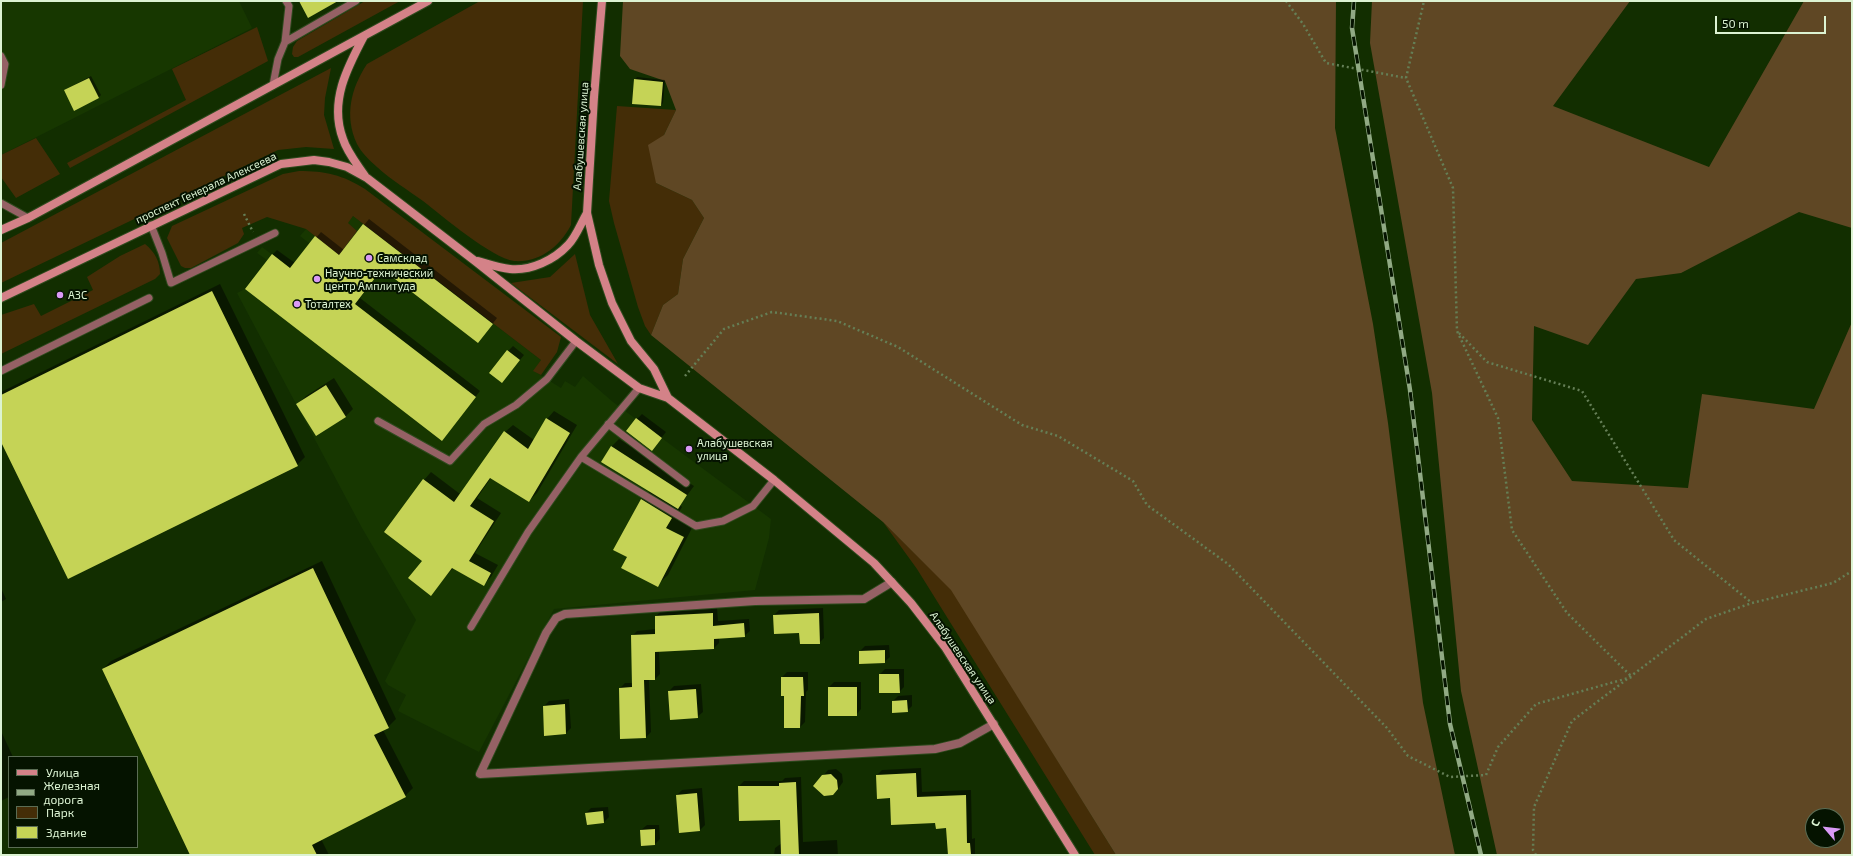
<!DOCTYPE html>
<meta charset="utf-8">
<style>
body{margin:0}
#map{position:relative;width:1853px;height:856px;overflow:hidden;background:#122e00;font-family:"Exo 2",sans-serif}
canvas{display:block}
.frame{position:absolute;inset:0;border:2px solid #dcf3d2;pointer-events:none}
.legend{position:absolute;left:8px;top:756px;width:130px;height:92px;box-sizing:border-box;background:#051300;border:1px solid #5b6d54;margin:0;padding:5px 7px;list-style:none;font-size:12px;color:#dcf3d2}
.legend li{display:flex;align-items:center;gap:8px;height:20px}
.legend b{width:20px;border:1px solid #5b6d54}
.north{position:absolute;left:1805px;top:808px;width:40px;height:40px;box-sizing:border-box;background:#051300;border:1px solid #5b6d54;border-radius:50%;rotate:298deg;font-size:11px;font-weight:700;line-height:16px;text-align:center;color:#dcf3d2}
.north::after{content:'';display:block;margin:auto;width:14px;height:18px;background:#da9af6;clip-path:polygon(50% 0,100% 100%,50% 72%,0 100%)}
.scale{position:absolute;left:1715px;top:16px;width:111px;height:18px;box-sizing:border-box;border:2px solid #dcf3d2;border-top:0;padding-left:5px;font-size:12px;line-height:14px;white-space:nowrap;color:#dcf3d2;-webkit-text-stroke:3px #051300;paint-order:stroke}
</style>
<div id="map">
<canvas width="1853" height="856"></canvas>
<div class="frame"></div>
<ul class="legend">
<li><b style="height:5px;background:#d48288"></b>Улица</li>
<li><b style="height:5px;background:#91aa84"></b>Железная дорога</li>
<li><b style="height:11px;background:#442d07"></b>Парк</li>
<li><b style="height:11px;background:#c5d356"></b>Здание</li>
</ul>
<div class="north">С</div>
<div class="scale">50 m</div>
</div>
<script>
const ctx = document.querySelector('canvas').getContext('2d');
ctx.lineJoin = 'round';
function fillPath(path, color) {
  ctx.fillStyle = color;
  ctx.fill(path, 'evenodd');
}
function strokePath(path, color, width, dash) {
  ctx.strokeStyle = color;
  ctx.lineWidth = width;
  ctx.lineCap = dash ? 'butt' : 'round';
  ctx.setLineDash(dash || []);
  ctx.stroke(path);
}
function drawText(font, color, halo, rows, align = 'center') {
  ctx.font = font + ' "Exo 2",sans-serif';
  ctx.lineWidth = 4;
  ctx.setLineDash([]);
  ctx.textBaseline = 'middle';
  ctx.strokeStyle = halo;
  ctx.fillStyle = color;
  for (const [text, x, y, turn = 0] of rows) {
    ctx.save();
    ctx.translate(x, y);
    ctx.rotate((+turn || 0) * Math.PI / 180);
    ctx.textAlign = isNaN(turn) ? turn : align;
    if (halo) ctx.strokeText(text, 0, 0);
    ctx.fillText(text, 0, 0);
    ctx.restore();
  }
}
fillPath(new Path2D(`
 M 1,1 L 239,1 L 252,28 L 1,155 Z
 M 353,216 L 541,360 L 534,371 L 561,388 L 565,381 L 575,387 L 583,376 L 613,402 L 771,519 L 769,538 L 755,590 L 554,609 L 479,752 L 398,711 L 406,695 L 388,685 L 385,681 L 416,620 L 362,528 L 237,293 L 245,289 L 267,260 L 257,253 L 262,247 L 294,271 L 298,266 L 294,263 L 306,248 L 310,251 L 314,247 L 300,236 L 306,229 L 339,255 L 357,231 L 347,223 Z`), '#173700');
fillPath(new Path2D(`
 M 365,1 L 400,1 L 298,57 L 294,57 L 292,54 L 293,47 L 297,41 Z
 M 480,1 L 583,1 L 571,225 C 560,246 540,263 514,261 C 492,258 442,216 423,201 C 408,190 391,180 377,167 C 370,161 361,152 357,144 C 344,116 351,88 367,64 Z
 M 257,27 L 268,61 L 70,168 L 67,163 L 186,100 L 172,69 Z
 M 331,68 L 325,98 L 324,115 L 334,149 L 306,147 L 278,150 L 1,283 L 1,243 Z
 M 617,106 L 676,110 L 664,135 L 656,183 L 692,200 L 704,218 L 683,259 L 678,294 L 663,305 L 651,335 L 645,326 L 638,307 L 614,223 L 609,201 Z
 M 36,138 L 60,174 L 16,198 L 1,177 L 1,155 Z
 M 299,171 C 325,171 343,175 365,189 L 561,337 L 557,352 L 541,375 L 533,371 L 541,360 L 353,216 L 348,223 L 357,231 L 339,255 L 306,229 L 267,217 L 242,228 L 244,234 L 238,243 L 191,268 L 185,268 L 181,266 L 167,238 L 172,226 L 283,174 Z
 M 145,244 C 155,252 160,262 160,274 L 155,279 L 1,354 L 1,315 L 34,304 L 41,316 L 93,290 L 87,277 L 120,256 Z
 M 575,254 L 590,315 L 618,364 L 511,283 L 550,277 Z
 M 883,522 L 952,590 L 1116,855 L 1095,855 L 917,569 Z`), '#442d07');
fillPath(new Path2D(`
 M 623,1 L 1336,1 L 1335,128 L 1373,324 L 1388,423 L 1423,703 L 1455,855 L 1116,855 L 951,590 L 883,522 L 651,335 L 663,305 L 678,294 L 683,259 L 704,218 L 692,200 L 656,183 L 648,145 L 664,135 L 676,110 L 665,81 L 630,69 L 620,56 Z
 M 1372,1 L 1630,1 L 1553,106 L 1709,167 L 1804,1 L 1852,1 L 1852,228 L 1799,212 L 1681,273 L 1636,279 L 1588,345 L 1534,326 L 1532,420 L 1572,481 L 1688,488 L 1702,394 L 1814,409 L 1852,322 L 1852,855 L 1497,855 L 1461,691 L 1432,393 L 1370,43 ZM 1813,816 L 1837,816 L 1837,840 L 1813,840 Z`), '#5f4724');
fillPath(new Path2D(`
 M 91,76 L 101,95 L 98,98 L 65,90 Z
 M 637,77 L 665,80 L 663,103 L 661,105 L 635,80 Z
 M 369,219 L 497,318 L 483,336 L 383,268 L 360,298 L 480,391 L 442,440 L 272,255 L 277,250 L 295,263 L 321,232 L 344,250 Z
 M 220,284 L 305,457 L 297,465 L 1,440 L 1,392 Z
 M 513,346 L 524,355 L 502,382 L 508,351 Z
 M 334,378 L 353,409 L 345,417 L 298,404 L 306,396 Z
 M 554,411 L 577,425 L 537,493 L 529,501 L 491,478 L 477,498 L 501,513 L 475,553 L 498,565 L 491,577 L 483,585 L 453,568 L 431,594 L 423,560 L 424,480 L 431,472 L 460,494 L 505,432 L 513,425 L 534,440 L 547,419 Z
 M 642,414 L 666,432 L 652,449 L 637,419 Z
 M 619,439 L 694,486 L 680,505 L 682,507 L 676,517 L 693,526 L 668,575 L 657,585 L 628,557 L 615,550 L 641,499 L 650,491 L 611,447 Z
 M 322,561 L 396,719 L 388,727 L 383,730 L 413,788 L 405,796 L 321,839 L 329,855 L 191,855 L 103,669 L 111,661 Z
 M 1,588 L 6,599 L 1,602 Z
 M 717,608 L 718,621 L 749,619 L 750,631 L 744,636 L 719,638 L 719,643 L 714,648 L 659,651 L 660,674 L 655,679 L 649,679 L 651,732 L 646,737 L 621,738 L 620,688 L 625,683 L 633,683 L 632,636 L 637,631 L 656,629 L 656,616 L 661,611 Z
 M 823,608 L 824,638 L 819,643 L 800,632 L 775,633 L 774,615 L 779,610 Z
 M 889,645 L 890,657 L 884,662 L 860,651 L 865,646 Z
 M 885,669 L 904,669 L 904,687 L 899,692 L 880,674 Z
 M 787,672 L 808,672 L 808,690 L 806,692 L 805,722 L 800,727 L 785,695 L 782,677 Z
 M 834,682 L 861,682 L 861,709 L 856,715 L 829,687 Z
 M 701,684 L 703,712 L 697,717 L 669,691 L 674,686 Z
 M 912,695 L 912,706 L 907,711 L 893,701 L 898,696 Z
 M 569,699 L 571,728 L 566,733 L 545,735 L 544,706 L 549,701 Z
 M 1,731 L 13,757 L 9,757 L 9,797 L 1,801 Z
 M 921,768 L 922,792 L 971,790 L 972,839 L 975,838 L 975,855 L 949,855 L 947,827 L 891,797 L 877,775 L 882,770 Z
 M 836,769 L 842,774 L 843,782 L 838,789 L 823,776 L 828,770 Z
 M 801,777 L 803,842 L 837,840 L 838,855 L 774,855 L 775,848 L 782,843 L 781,819 L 739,786 L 744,781 L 782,781 L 785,778 Z
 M 702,788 L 705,825 L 700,830 L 680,832 L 677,795 L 682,790 Z
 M 608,807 L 609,817 L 604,822 L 586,813 L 591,808 Z
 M 647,825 L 659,825 L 660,839 L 655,844 L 641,830 Z`), '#0007');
fillPath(new Path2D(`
 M 299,1 L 338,1 L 308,18 Z
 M 89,78 L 99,98 L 74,111 L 64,90 Z
 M 634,79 L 663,82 L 661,106 L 632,104 Z
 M 363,224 L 493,324 L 478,343 L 382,269 L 355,304 L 476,397 L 442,441 L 245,289 L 272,254 L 290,268 L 315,236 L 339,255 Z
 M 212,291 L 298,466 L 68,579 L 1,442 L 1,395 Z
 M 507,350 L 520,360 L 502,383 L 489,373 Z
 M 326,385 L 346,417 L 316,436 L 296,404 Z
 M 546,418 L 570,433 L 529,502 L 490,478 L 470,506 L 494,521 L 469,561 L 491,573 L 484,586 L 452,568 L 431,596 L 408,578 L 422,561 L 384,532 L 423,479 L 454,502 L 504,431 L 528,449 Z
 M 636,418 L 662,438 L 652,451 L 626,431 Z
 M 611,446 L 687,495 L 678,509 L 601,462 Z
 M 641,499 L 672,518 L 666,528 L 684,537 L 658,587 L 621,568 L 627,557 L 613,550 Z
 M 313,568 L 389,728 L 374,735 L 406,797 L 312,845 L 317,855 L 190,855 L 102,669 Z
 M 713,613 L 713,626 L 744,623 L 745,637 L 714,639 L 714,649 L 655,652 L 655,680 L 644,680 L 646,738 L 620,739 L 619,688 L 632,687 L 631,635 L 655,634 L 655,616 Z
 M 819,613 L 820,644 L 800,644 L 799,633 L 774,634 L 773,615 Z
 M 885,650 L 885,663 L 859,664 L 859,651 Z
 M 879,674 L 899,674 L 900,693 L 879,693 Z
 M 781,677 L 803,677 L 804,696 L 801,696 L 800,728 L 784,728 L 784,696 L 781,696 Z
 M 828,687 L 857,687 L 857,716 L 828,716 Z
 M 696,689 L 698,718 L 670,720 L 668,691 Z
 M 907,700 L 908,712 L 892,713 L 892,701 Z
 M 565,704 L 566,734 L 544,736 L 543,706 Z
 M 916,773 L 917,797 L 966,795 L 967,843 L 970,843 L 971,855 L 948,855 L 946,828 L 936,829 L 935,823 L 891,825 L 890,798 L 877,799 L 876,775 Z
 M 831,774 L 837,780 L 838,789 L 833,795 L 824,796 L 813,786 L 822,775 Z
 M 796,782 L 799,855 L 781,855 L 780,820 L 739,821 L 738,786 L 779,786 L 779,783 Z
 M 697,793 L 700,831 L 679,833 L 676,795 Z
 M 603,811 L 604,823 L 587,825 L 585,813 Z
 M 655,829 L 655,845 L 641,846 L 640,830 Z`), '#c5d356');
const lane = new Path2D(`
 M 285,42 L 356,1
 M 1,56 L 5,64 L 1,85
 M 273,85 L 278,59 L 285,42 L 289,6 L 286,1
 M 1,203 L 28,218
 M 151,225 L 162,253 L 171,283 L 275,233
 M 1,371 L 149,298
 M 378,421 L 450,461 L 484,424 L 516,405 L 547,379 L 576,341
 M 608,424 L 686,483
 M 581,457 L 696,526 L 723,521 L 753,506 L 774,480
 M 471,627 L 528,532 L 581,457 L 639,388`);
const street = new Path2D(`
 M 892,582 L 864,599 L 755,601 L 565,614 L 556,618 L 546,633 L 480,774 L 935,749 L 960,743 L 994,724`);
const secondary = new Path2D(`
 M 602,1 L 594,97 L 587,213 L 599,265 L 612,303 L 631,341 L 654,369 L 668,398
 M 364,36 C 347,68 329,102 343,139 C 347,152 357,164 365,176
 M 1,230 L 28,218 L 428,1
 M 478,261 C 488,264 500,268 510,269 C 531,271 554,260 568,245 C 576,237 581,223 587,213
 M 1,298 L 281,164 L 314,160 L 329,162 L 347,167 L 367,178 L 475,261 L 576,341 L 639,388 L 668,398 L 774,480 L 874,563 L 911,603 L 945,647 L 1075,855`);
strokePath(lane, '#2e4a1d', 9);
strokePath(street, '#2e4a1d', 10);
strokePath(secondary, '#2e4a1d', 10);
strokePath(new Path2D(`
 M 1286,1 L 1303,24 L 1326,63 L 1406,78
 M 244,214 L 253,232
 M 1459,333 L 1487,362 L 1582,391 L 1674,540 L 1752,603
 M 685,376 L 724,329 L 772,312 L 837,321 L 898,347 L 1022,425 L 1058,436 L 1133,481 L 1147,505 L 1228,564 L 1387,728 L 1408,756 L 1450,777 L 1486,775 L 1498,747 L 1536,704 L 1632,677 L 1567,613 L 1512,530 L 1498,418 L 1457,331 L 1453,188 L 1406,78 L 1424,1
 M 1536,855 L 1533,850 L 1534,807 L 1572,721 L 1706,619 L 1752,603 L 1833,583 L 1852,571`), '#657f56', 2.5, [2, 3]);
strokePath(lane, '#956165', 7);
strokePath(street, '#956165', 8);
strokePath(secondary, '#d48288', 8);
const rail = new Path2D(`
 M 1354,1 L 1352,28 L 1410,390 L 1450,724 L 1481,855`);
strokePath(rail, '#91aa84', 4.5);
strokePath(rail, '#051300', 3, [9]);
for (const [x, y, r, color] of [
 [369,258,4,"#da9af6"],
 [317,279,4,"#da9af6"],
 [60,295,4,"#da9af6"],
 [297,304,4,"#da9af6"],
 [689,449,4,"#da9af6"]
]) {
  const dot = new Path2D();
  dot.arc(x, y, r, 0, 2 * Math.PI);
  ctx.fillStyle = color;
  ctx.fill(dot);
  strokePath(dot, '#051300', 1.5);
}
drawText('11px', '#dcf3d2', '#051300', [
 ["Алабушевская улица",581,136,-86],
 ["проспект Генерала Алексеева",206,188,-25],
 ["Алабушевская улица",963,658,56]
]);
drawText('11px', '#dcf3d2', '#051300', [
 ["Самсклад",377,258],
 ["Научно-технический",325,273],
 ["центр Амплитуда",325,286],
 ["АЗС",68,295],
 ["Тоталтех",305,304],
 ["Алабушевская",697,443],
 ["улица",697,456]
], 'left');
</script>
